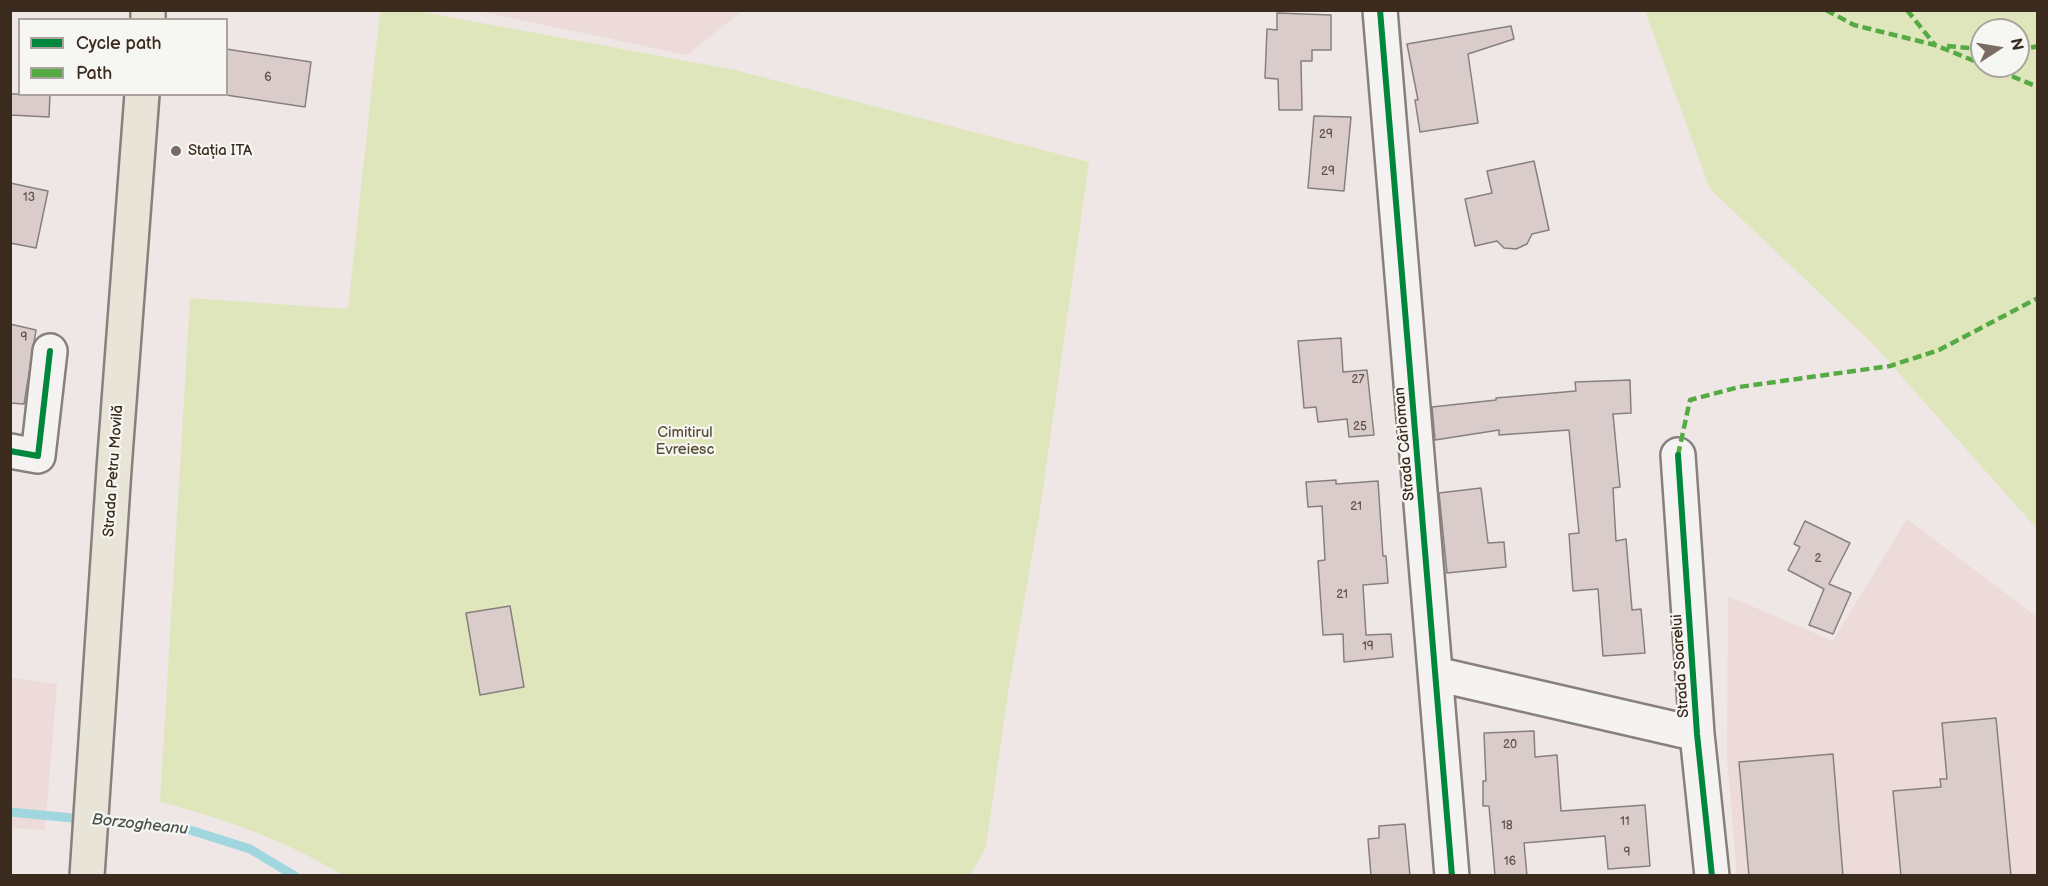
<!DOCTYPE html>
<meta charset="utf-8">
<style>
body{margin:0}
#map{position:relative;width:2048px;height:886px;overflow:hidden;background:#eee7e6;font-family:"Balsamiq Sans",sans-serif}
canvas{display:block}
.frame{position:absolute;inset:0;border:12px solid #3b2a1e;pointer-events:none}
.legend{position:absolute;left:18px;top:18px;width:210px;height:78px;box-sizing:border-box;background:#f6f6f2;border:2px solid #aba49d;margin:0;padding:8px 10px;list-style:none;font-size:18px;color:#3b2a1e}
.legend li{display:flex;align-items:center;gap:12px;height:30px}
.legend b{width:30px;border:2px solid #aba49d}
.north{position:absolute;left:1970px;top:18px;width:60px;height:60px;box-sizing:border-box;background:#f6f6f2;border:2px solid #aba49d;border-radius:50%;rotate:78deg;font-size:16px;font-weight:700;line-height:24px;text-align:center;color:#3b2a1e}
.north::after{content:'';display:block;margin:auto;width:21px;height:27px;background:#7a6c64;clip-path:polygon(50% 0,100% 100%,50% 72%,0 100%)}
</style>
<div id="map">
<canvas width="2048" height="886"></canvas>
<div class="frame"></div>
<ul class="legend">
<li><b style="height:8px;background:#00873e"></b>Cycle path</li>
<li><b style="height:8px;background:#55ab43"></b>Path</li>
</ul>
<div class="north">N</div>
</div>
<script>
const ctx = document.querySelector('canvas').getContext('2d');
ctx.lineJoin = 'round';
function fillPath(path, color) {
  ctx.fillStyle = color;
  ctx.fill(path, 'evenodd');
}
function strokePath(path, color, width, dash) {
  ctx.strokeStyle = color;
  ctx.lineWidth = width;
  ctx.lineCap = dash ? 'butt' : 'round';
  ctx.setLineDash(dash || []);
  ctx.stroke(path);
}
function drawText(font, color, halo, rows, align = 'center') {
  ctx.font = font + ' "Balsamiq Sans",sans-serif';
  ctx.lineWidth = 4.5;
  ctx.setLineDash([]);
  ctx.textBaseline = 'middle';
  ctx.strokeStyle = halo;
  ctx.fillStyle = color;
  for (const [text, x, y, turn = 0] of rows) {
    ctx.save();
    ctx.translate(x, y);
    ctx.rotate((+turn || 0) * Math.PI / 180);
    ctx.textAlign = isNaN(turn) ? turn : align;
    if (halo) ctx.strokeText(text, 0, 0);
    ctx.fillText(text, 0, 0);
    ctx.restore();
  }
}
fillPath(new Path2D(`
 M 478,11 L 742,10 L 742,11 L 687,55 Z
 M 1907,519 L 2037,617 L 2037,875 L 1737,875 L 1727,757 L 1728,596 L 1833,641 Z
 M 11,678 L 57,684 L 45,830 L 11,828 Z`), '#ecdbd9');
fillPath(new Path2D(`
 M 380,11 L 417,11 L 735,70 L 1089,162 L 1040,510 L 1008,693 L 986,846 L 971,875 L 342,875 C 286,840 225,819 160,802 L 190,298 L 348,309 Z
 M 1645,11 L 2037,11 L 2037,529 L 1872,343 L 1710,189 ZM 1982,30 L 2018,30 L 2018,66 L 1982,66 Z`), '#dfe6bc');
strokePath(new Path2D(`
 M 10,812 L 187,829 L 250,849 L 295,876`), '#a0d6de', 9);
const building = new Path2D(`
 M 1277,13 L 1331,15 L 1331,50 L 1312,50 L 1312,61 L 1301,61 L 1302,110 L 1279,110 L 1278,79 L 1265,78 L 1267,29 L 1277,30 Z
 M 1511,26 L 1514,39 L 1468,54 L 1478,123 L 1420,132 L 1415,100 L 1418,100 L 1407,44 Z
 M 226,49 L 311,62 L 305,107 L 226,95 Z
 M 10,94 L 50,94 L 49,117 L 10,115 Z
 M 1314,116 L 1351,117 L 1344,191 L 1308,188 Z
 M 1534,161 L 1549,230 L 1532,234 L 1527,244 L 1516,249 L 1504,248 L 1497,241 L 1475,246 L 1465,199 L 1492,193 L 1487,171 Z
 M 10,183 L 48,191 L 36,248 L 10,243 Z
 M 10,324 L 36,330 L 24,404 L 10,403 Z
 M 1341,338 L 1343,372 L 1367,370 L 1374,435 L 1349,437 L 1347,419 L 1318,422 L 1316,407 L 1304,408 L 1298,341 Z
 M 1630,380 L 1631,413 L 1613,414 L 1620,487 L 1613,488 L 1616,541 L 1626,539 L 1632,610 L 1641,609 L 1645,653 L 1603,656 L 1598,589 L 1573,591 L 1569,534 L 1579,533 L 1569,430 L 1499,435 L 1499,430 L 1435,440 L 1432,407 L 1496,400 L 1496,398 L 1576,391 L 1575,382 Z
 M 1336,480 L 1336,484 L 1378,481 L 1383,556 L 1386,556 L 1388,583 L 1363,585 L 1366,635 L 1391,634 L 1393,657 L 1344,662 L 1343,634 L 1323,635 L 1318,561 L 1325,560 L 1322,506 L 1308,507 L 1306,482 Z
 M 1481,488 L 1488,543 L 1504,542 L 1506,567 L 1447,573 L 1439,493 Z
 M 1805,521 L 1850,543 L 1829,584 L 1851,593 L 1833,634 L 1809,625 L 1824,589 L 1788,570 L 1800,547 L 1794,544 Z
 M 510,606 L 524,687 L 480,695 L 466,613 Z
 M 1996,718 L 2011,876 L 1901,876 L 1893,791 L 1941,787 L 1940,779 L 1947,779 L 1942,723 Z
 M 1534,731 L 1535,757 L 1557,755 L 1561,811 L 1645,805 L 1650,866 L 1608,869 L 1605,836 L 1524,843 L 1527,876 L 1495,876 L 1489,806 L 1483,806 L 1483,781 L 1486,781 L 1484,733 Z
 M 1833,754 L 1843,876 L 1749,876 L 1739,762 Z
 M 1405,824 L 1410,876 L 1371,876 L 1368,839 L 1379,838 L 1379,826 Z`);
fillPath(building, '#daccca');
strokePath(building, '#87807d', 1.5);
const minor = new Path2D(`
 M 1380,10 L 1452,876
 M 10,451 L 38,456 L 50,351
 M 1678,455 L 1697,734 L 1712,876
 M 1436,674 L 1697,734`);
const primary = new Path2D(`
 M 148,20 L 148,10
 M 87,876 L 114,469 L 142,94`);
strokePath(minor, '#87807d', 38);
strokePath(primary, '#87807d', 38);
strokePath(minor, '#f4f3f1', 33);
strokePath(primary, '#e8e4d8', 33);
strokePath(new Path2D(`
 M 1826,10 L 1854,25 L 1935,45 L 1982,64
 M 1907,10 L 1935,45
 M 1947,46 L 1982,49
 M 2018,51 L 2038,46
 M 1987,66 L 2038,87
 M 1678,455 L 1690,400 L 1739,387 L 1890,366 L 1939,350 L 2038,298`), '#55ab43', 4.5, [9, 4.5]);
strokePath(new Path2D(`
 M 1380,10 L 1452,876
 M 10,451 L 38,456 L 50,351
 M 1678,455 L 1697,734 L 1712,876`), '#00873e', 6);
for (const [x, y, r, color] of [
 [176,151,6,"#7a6c64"]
]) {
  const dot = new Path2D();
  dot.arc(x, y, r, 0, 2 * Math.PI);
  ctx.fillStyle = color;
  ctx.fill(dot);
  strokePath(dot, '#f6f6f2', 2);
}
drawText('12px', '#635249', null, [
 ["6",268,78],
 ["29",1326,135],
 ["29",1328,172],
 ["13",29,198],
 ["9",24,338],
 ["27",1358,380],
 ["25",1360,427],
 ["21",1356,507],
 ["2",1818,559],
 ["21",1342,595],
 ["19",1368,647],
 ["20",1510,745],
 ["11",1625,822],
 ["18",1507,826],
 ["9",1627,853],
 ["16",1510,862]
]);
drawText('15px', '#3b2a1e', '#f6f6f2', [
 ["Stația ITA",188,151]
], 'left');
drawText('15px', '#594f37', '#f6f6f2', [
 ["Cimitirul",685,433],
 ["Evreiesc",685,450]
]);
drawText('15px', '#3b2a1e', '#f6f6f2', [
 ["Strada Cârloman",1405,444,-95],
 ["Strada Petru Movilă",114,471,-86],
 ["Strada Soarelui",1681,666,-94]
]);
drawText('italic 16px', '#4c534d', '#f6f6f2', [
 ["Borzogheanu",140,825,6]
]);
</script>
